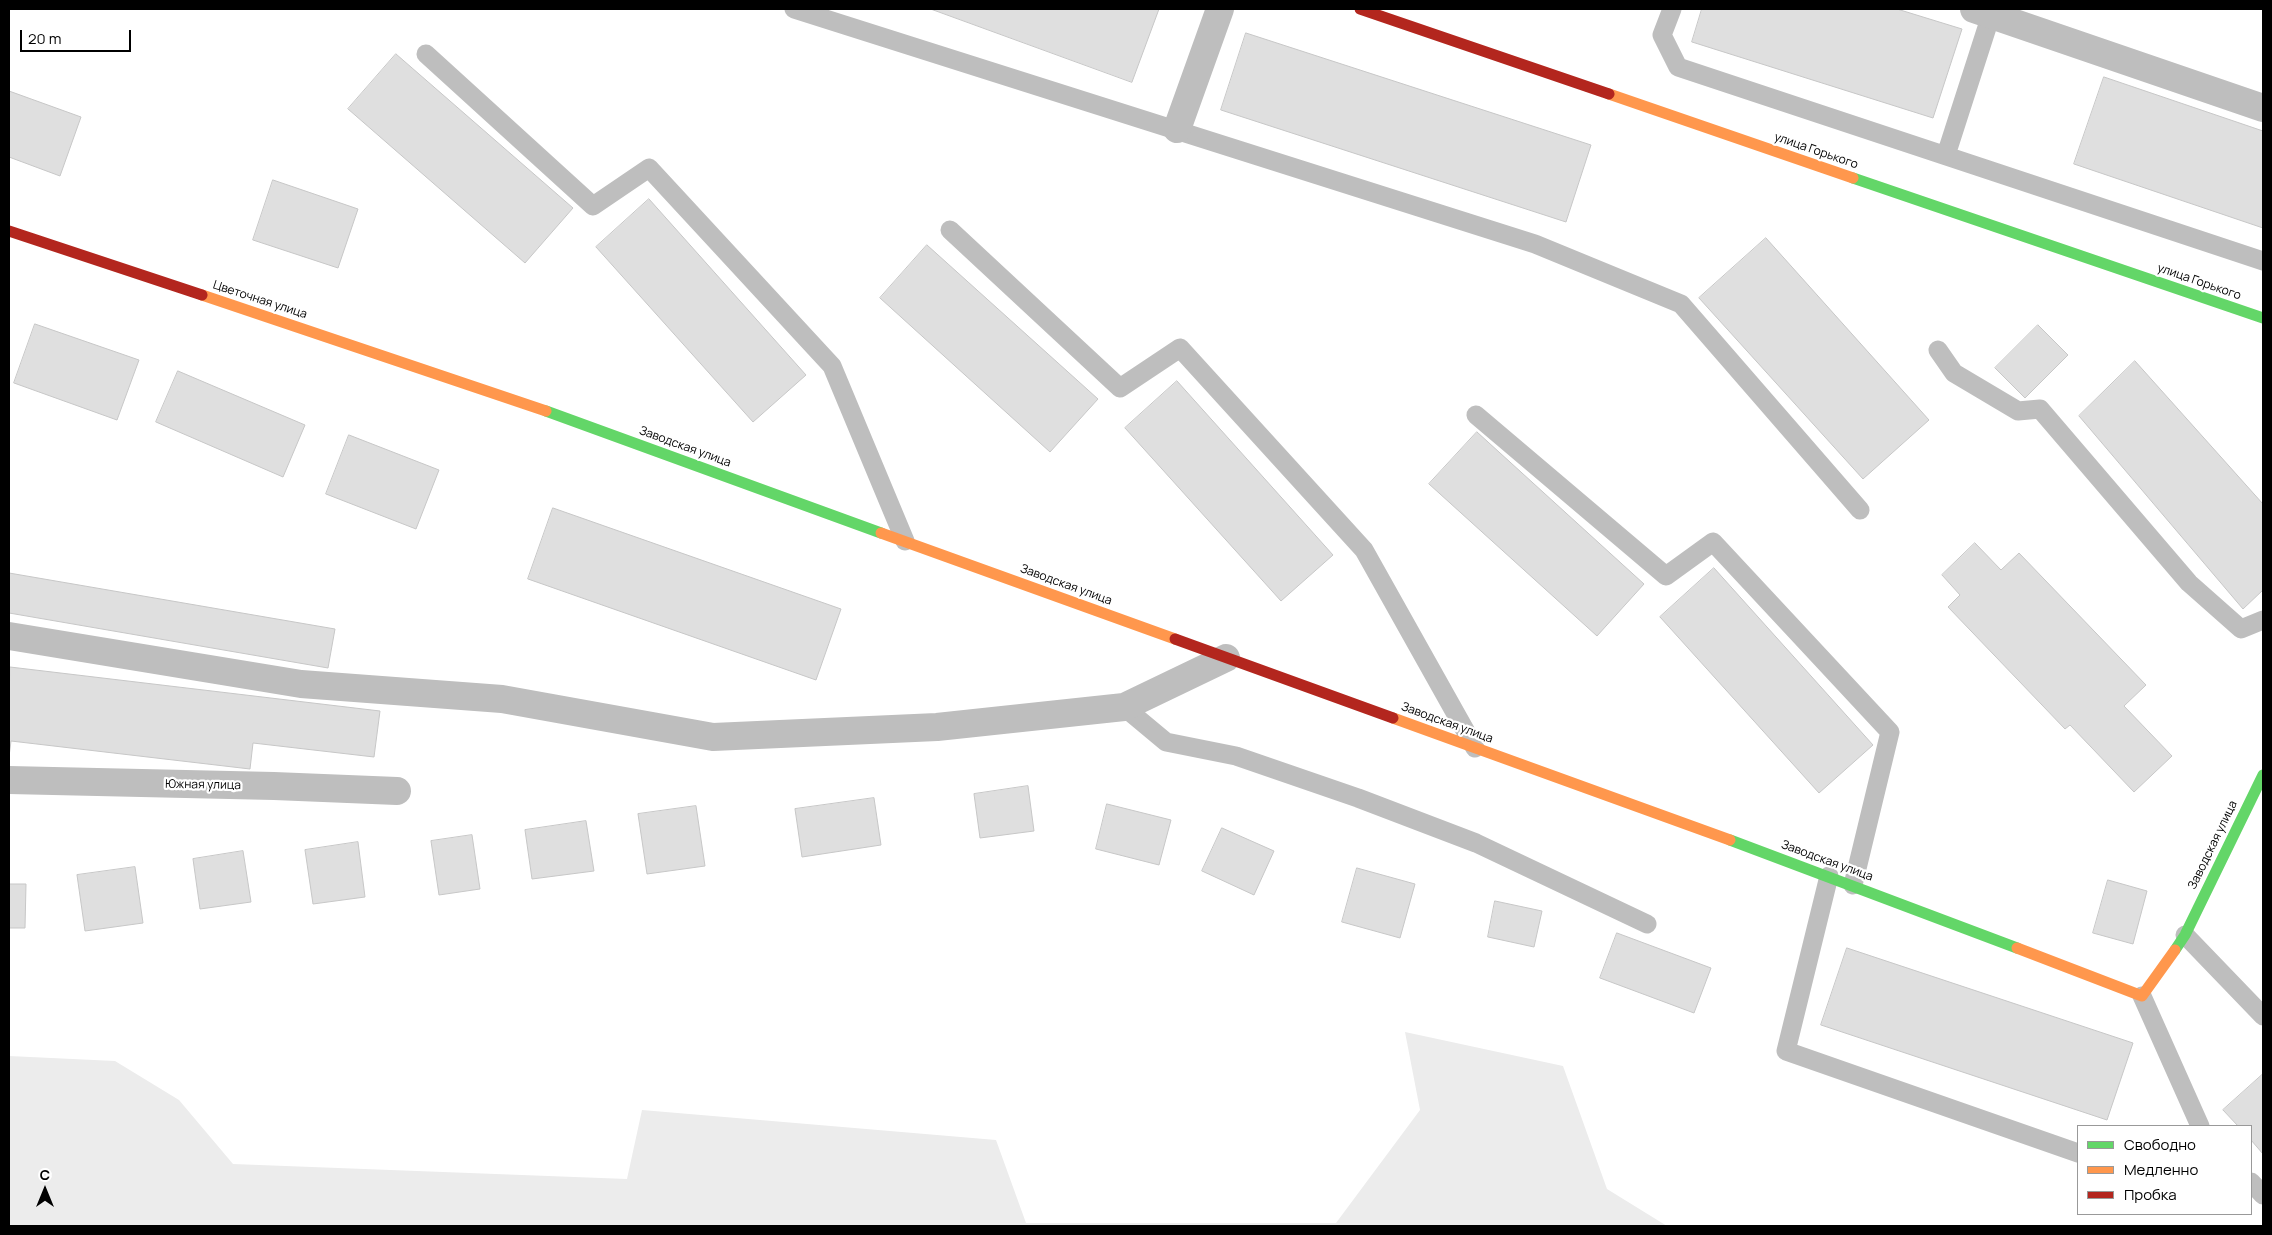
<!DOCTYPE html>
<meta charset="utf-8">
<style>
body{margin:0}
#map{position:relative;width:2272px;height:1235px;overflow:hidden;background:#fff;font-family:Manrope,sans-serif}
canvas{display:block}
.frame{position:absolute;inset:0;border:10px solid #000;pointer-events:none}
.legend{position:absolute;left:2077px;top:1125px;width:175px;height:90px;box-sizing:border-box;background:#fff;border:1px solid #999;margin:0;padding:6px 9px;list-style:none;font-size:15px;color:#000}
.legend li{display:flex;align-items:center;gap:10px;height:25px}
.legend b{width:25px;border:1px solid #999}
.north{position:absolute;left:20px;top:1165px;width:50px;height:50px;-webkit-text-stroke:4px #fff;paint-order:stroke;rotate:0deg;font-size:14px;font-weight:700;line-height:20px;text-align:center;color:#000}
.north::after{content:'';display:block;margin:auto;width:18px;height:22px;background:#000;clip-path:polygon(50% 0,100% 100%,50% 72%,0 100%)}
.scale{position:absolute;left:20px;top:30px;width:111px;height:22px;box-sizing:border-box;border:2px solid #000;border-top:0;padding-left:6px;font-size:15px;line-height:18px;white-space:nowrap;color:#000;-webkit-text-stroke:4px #fff;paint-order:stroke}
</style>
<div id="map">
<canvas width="2272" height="1235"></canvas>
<div class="frame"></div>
<ul class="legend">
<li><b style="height:6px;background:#63d668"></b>Свободно</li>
<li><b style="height:6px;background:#ff974d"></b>Медленно</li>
<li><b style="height:6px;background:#b3261e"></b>Пробка</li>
</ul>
<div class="north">С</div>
<div class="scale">20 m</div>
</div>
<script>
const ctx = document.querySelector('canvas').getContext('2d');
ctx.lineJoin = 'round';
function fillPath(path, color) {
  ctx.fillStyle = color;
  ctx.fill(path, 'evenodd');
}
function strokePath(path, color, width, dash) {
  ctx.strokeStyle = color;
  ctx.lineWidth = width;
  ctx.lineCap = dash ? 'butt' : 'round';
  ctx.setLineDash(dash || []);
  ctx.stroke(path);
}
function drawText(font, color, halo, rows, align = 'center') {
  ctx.font = font + ' Manrope,sans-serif';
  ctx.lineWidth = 4.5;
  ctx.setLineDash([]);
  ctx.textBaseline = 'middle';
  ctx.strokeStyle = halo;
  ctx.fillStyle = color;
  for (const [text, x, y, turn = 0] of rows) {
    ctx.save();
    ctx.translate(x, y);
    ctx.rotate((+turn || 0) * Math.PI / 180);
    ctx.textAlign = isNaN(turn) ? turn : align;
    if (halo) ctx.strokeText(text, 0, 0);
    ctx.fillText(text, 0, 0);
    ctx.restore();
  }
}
fillPath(new Path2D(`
 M 1405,1032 L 1563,1066 L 1607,1189 L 1667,1226 L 9,1226 L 9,1056 L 115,1061 L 179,1100 L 233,1164 L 627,1179 L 642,1110 L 996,1140 L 1026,1223 L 1336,1223 L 1420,1110 Z`), '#ececec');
const building = new Path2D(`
 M 931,9 L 1159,9 L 1132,82 Z
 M 1702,9 L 1897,9 L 1962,29 L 1933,118 L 1692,42 Z
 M 1246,33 L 1591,145 L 1566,222 L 1221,110 Z
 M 396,54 L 573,208 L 525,263 L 348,109 Z
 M 2104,77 L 2263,131 L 2263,228 L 2074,164 Z
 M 9,91 L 81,117 L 60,176 L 9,157 Z
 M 273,180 L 358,209 L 338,268 L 253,240 Z
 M 649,199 L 806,375 L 753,422 L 596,247 Z
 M 1766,238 L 1929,420 L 1863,479 L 1699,298 Z
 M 927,245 L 1098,399 L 1050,452 L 880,298 Z
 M 35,324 L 139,360 L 117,420 L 14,383 Z
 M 2038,325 L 2068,355 L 2025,398 L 1995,368 Z
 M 2135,361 L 2263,504 L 2263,590 L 2243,609 L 2079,416 Z
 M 178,371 L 305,425 L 283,477 L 156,422 Z
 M 1177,381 L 1333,555 L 1281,601 L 1125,428 Z
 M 1477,432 L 1644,584 L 1597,636 L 1429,484 Z
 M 349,435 L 439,470 L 416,529 L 326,494 Z
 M 553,508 L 841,609 L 816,680 L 528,579 Z
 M 1975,543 L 2001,570 L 2019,553 L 2146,685 L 2124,706 L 2172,756 L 2134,792 L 2070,725 L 2065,729 L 1948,607 L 1960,595 L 1942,575 Z
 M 1714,568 L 1873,745 L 1819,793 L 1660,617 Z
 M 9,573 L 335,629 L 328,668 L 9,613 Z
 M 10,667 L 380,711 L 374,757 L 253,743 L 250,769 L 11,741 L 9,757 Z
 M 1028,786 L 1034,831 L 980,838 L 974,794 Z
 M 874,798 L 881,845 L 802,857 L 795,809 Z
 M 1107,804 L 1171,820 L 1159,865 L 1096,849 Z
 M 696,806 L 705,866 L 647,874 L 638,814 Z
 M 586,821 L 594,871 L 532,879 L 525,830 Z
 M 1222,828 L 1274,851 L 1254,895 L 1202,871 Z
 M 472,835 L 480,889 L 439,895 L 431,841 Z
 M 358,842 L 365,897 L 313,904 L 305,850 Z
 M 243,851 L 251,902 L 200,909 L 193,859 Z
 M 135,867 L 143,923 L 85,931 L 77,875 Z
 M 1357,868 L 1415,884 L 1400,938 L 1342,922 Z
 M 2108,880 L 2147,891 L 2133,944 L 2093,933 Z
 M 9,884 L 26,884 L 25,928 L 9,928 Z
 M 1495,901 L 1542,911 L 1534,947 L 1488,937 Z
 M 1617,933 L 1711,968 L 1694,1013 L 1600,978 Z
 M 1847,948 L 2133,1043 L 2107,1120 L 1821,1025 Z
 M 2263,1074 L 2263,1154 L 2251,1140 L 2251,1126 L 2238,1126 L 2223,1110 Z`);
fillPath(building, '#dfdfdf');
strokePath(building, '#c7c7c7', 1);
strokePath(new Path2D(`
 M 794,9 L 1535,244 L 1681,304 L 1860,510
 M 1672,9 L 1662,35 L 1678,67 L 2263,261
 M 426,54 L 593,206 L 649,168 L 832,366 L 905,541
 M 1946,155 L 1991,15
 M 950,230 L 1120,388 L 1180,348 L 1364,550 L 1475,748
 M 1938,350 L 1954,373 L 2018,411 L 2040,409 L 2189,583 L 2241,629 L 2263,620
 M 1476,415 L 1666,576 L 1713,542 L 1890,732 L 1853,885
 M 1124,707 L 1166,742 L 1236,756 L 1358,798 L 1476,843 L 1647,924
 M 1829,876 L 1786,1051 L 2078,1153
 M 2185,935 L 2263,1016
 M 2142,996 L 2200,1126
 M 2251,1182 L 2263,1195`), '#bebebe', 19);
strokePath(new Path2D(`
 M 1974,9 L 2263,108
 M 1177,129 L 1220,9
 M 9,636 L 301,684 L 502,699 L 713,737 L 937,727 L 1124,707 L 1226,658
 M 9,780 L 274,786 L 397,791`), '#bebebe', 28);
strokePath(new Path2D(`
 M 1853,178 L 2263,318
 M 546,411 L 881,533
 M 1730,840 L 2017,948
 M 2175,950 L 2185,935 L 2263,775`), '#63d668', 11);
strokePath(new Path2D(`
 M 1609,94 L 1853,178
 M 202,295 L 546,411
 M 881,533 L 1175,639
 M 1393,718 L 1730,840
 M 2017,948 L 2142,996 L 2175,950`), '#ff974d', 11);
strokePath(new Path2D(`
 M 1360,9 L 1609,94
 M 9,231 L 202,295
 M 1175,639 L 1393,718`), '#b3261e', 11);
drawText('12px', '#000', '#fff', [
 ["улица Горького",1816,151,19],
 ["улица Горького",2199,282,19],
 ["Цветочная улица",260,300,18],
 ["Заводская улица",685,447,20],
 ["Заводская улица",1066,585,20],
 ["Заводская улица",1447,723,20],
 ["Южная улица",203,785,1],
 ["Заводская улица",2213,845,-64],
 ["Заводская улица",1827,861,20]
]);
</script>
